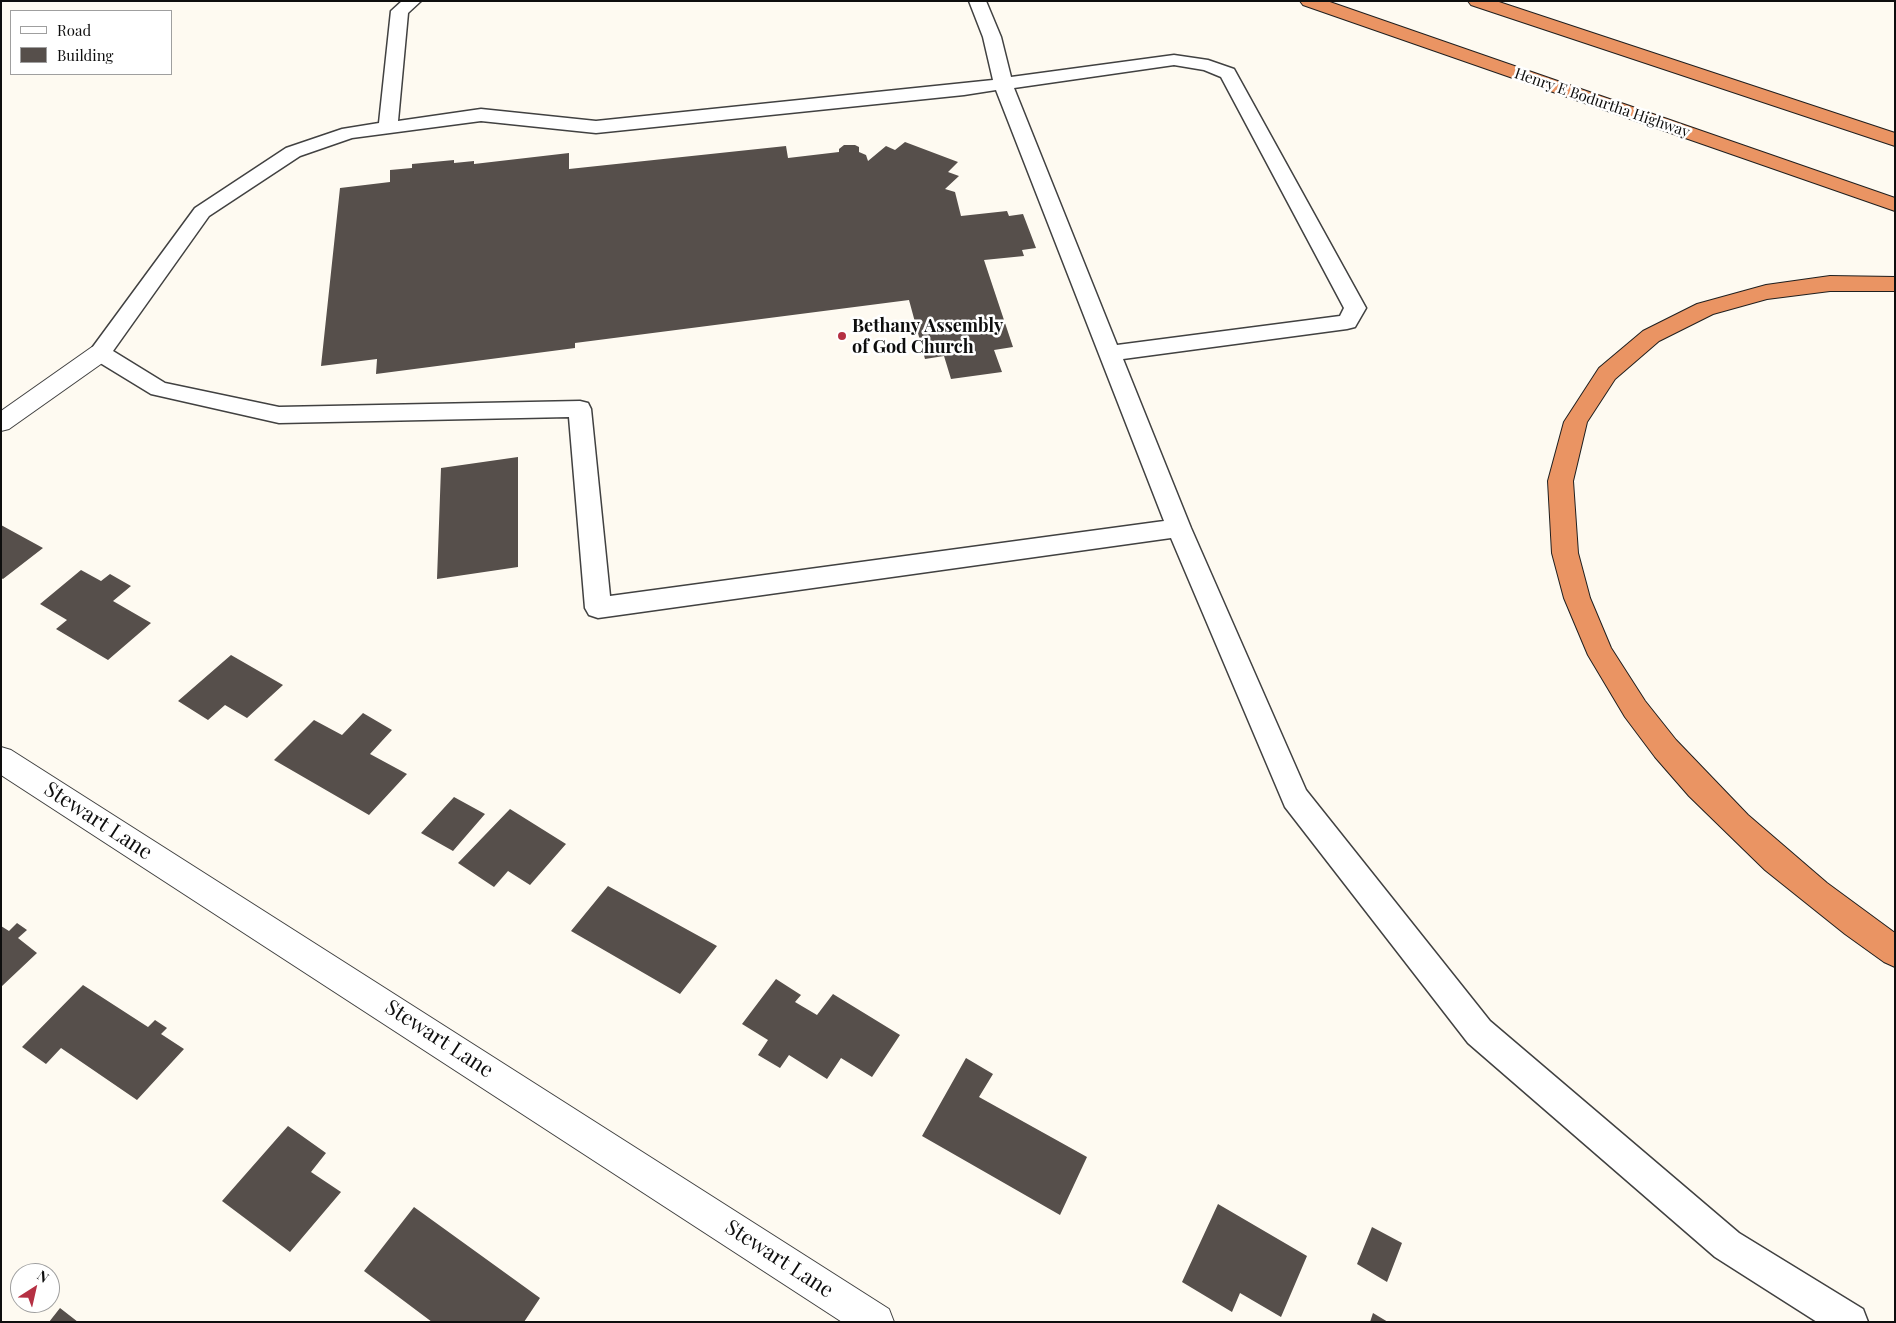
<!DOCTYPE html>
<style>
body{margin:0}
#map{position:relative;width:1896px;height:1323px;overflow:hidden;background:#fefaf1;font-family:"Playfair Display",serif}
canvas{display:block}
.frame{position:absolute;inset:0;border:2px solid #0e0e0e;pointer-events:none}
.legend{position:absolute;left:10px;top:10px;width:162px;height:65px;box-sizing:border-box;background:#fff;border:1px solid #9f9f9f;margin:0;padding:6px 9px;list-style:none;font-size:15px;color:#0e0e0e}
.legend li{display:flex;align-items:center;gap:10px;height:25px}
.legend b{width:25px;border:1px solid #9f9f9f}
.north{position:absolute;left:10px;top:1263px;width:50px;height:50px;box-sizing:border-box;background:#fff;border:1px solid #9f9f9f;border-radius:50%;rotate:35deg;font-size:14px;font-weight:700;line-height:20px;text-align:center;color:#0e0e0e}
.north::after{content:'';display:block;margin:auto;width:18px;height:22px;background:#b53043;clip-path:polygon(50% 0,100% 100%,50% 72%,0 100%)}
</style>
<div id="map">
<canvas width="1896" height="1323"></canvas>
<div class="frame"></div>
<ul class="legend">
<li><b style="height:6px;background:#fff"></b>Road</li>
<li><b style="height:14px;background:#564f4b"></b>Building</li>
</ul>
<div class="north">N</div>
</div>
<script>
const ctx = document.querySelector('canvas').getContext('2d');
ctx.lineJoin = 'round';
function fillPath(path, color) {
  ctx.fillStyle = color;
  ctx.fill(path, 'evenodd');
}
function strokePath(path, color, width, dash) {
  ctx.strokeStyle = color;
  ctx.lineWidth = width;
  ctx.lineCap = dash ? 'butt' : 'round';
  ctx.setLineDash(dash || []);
  ctx.stroke(path);
}
function drawText(font, color, halo, rows, align = 'center') {
  ctx.font = font + ' "Playfair Display",serif';
  ctx.lineWidth = 5;
  ctx.setLineDash([]);
  ctx.textBaseline = 'middle';
  ctx.strokeStyle = halo;
  ctx.fillStyle = color;
  for (const [text, x, y, turn = 0] of rows) {
    ctx.save();
    ctx.translate(x, y);
    ctx.rotate((+turn || 0) * Math.PI / 180);
    ctx.textAlign = isNaN(turn) ? turn : align;
    if (halo) ctx.strokeText(text, 0, 0);
    ctx.fillText(text, 0, 0);
    ctx.restore();
  }
}
fillPath(new Path2D(`
 M 905,142 L 958,162 L 948,172 L 959,176 L 945,189 L 955,192 L 961,216 L 1007,211 L 1009,216 L 1023,214 L 1036,248 L 1022,250 L 1024,256 L 984,260 L 1013,347 L 994,350 L 1002,372 L 951,379 L 944,356 L 925,359 L 909,300 L 575,343 L 575,348 L 376,374 L 377,359 L 321,366 L 340,188 L 390,182 L 390,170 L 412,168 L 412,164 L 454,160 L 454,163 L 474,161 L 474,164 L 569,153 L 569,169 L 786,146 L 788,158 L 839,152 L 839,149 L 844,145 L 855,145 L 859,147 L 859,152 L 866,155 L 868,161 L 886,146 L 895,150 Z
 M 518,457 L 518,567 L 437,579 L 441,468 Z
 M 1,525 L 43,548 L 3,579 L 1,578 Z
 M 81,570 L 101,581 L 110,574 L 131,586 L 113,601 L 151,623 L 108,660 L 56,629 L 67,620 L 40,604 Z
 M 231,655 L 283,685 L 247,718 L 225,705 L 208,720 L 178,701 Z
 M 363,713 L 392,730 L 370,754 L 407,774 L 369,815 L 274,760 L 314,720 L 342,735 Z
 M 454,797 L 485,814 L 453,851 L 421,833 Z
 M 510,809 L 566,844 L 530,885 L 508,871 L 494,887 L 458,863 Z
 M 608,886 L 717,946 L 680,994 L 571,931 Z
 M 17,923 L 27,930 L 18,938 L 37,953 L 1,987 L 1,926 L 9,931 Z
 M 776,979 L 801,995 L 795,1002 L 817,1015 L 833,994 L 900,1035 L 872,1077 L 841,1058 L 827,1079 L 789,1055 L 780,1068 L 758,1055 L 768,1040 L 742,1024 Z
 M 83,985 L 148,1027 L 155,1020 L 167,1028 L 161,1034 L 184,1049 L 137,1100 L 61,1048 L 46,1064 L 22,1047 Z
 M 966,1058 L 993,1074 L 979,1097 L 1087,1157 L 1060,1215 L 922,1136 Z
 M 288,1126 L 326,1153 L 311,1172 L 341,1192 L 290,1252 L 222,1201 Z
 M 1218,1204 L 1307,1256 L 1281,1317 L 1240,1293 L 1232,1312 L 1182,1282 Z
 M 414,1207 L 540,1298 L 524,1322 L 432,1322 L 364,1271 Z
 M 1372,1227 L 1402,1243 L 1387,1282 L 1357,1264 Z
 M 60,1308 L 78,1322 L 49,1322 Z
 M 1373,1313 L 1388,1322 L 1370,1322 Z`), '#564f4b');
const lane = new Path2D(`
 M 402,1 L 421,1 L 408,13 L 398,121 L 481,109 L 596,121 L 993,80 L 983,37 L 969,1 L 986,1 L 1001,37 L 1011,77 L 1174,55 L 1208,60 L 1234,69 L 1366,308 L 1355,327 L 1347,329 L 1123,359 L 1191,528 L 1306,790 L 1490,1021 L 1739,1233 L 1863,1309 L 1868,1322 L 1817,1322 L 1715,1257 L 1468,1043 L 1285,807 L 1171,538 L 598,618 L 589,615 L 585,608 L 569,417 L 279,423 L 151,394 L 92,358 L 89,353 L 92,348 L 195,208 L 286,148 L 342,129 L 379,123 L 391,11 ZM 1174,65 L 1204,70 L 1221,77 L 1344,308 L 1340,316 L 1117,345 L 1014,88 ZM 996,90 L 1164,521 L 610,596 L 591,409 L 588,403 L 580,401 L 279,407 L 165,383 L 113,351 L 209,216 L 300,156 L 352,138 L 481,121 L 596,133 L 964,95 Z`);
const street = new Path2D(`
 M 100,345 L 108,347 L 111,353 L 108,359 L 9,429 L 1,431 L 1,411 L 92,347 Z
 M 1,747 L 11,750 L 889,1309 L 894,1322 L 842,1322 L 1,775 Z`);
const highway = new Path2D(`
 M 1300,1 L 1327,1 L 1895,198 L 1895,211 L 1303,5 Z
 M 1468,1 L 1496,1 L 1895,133 L 1895,146 L 1471,5 Z
 M 1830,276 L 1895,277 L 1895,291 L 1830,291 L 1767,299 L 1713,314 L 1659,341 L 1615,379 L 1587,422 L 1573,481 L 1578,553 L 1590,598 L 1611,648 L 1645,701 L 1676,740 L 1748,815 L 1827,883 L 1895,933 L 1895,967 L 1884,962 L 1845,934 L 1765,870 L 1689,796 L 1655,757 L 1625,717 L 1588,655 L 1564,598 L 1552,553 L 1548,481 L 1564,422 L 1599,368 L 1643,331 L 1697,304 L 1766,285 Z`);
strokePath(lane, '#414141', 3);
strokePath(street, '#414141', 2);
strokePath(highway, '#1f1f1f', 2);
fillPath(lane, '#fff');
fillPath(street, '#fff');
fillPath(highway, '#ea9463');
for (const [x, y, r, color] of [
 [842,336,5,"#b53043"]
]) {
  const dot = new Path2D();
  dot.arc(x, y, r, 0, 2 * Math.PI);
  ctx.fillStyle = color;
  ctx.fill(dot);
  strokePath(dot, '#fff', 2);
}
drawText('15px', '#0e0e0e', '#fff', [
 ["Henry E Bodurtha Highway",1602,103,19]
]);
drawText('bold 18px', '#0e0e0e', '#fff', [
 ["Bethany Assembly",852,326],
 ["of God Church",852,347]
], 'left');
drawText('21px', '#0e0e0e', '#fff', [
 ["Stewart Lane",98,821,33],
 ["Stewart Lane",439,1039,33],
 ["Stewart Lane",779,1259,33]
]);
</script>
